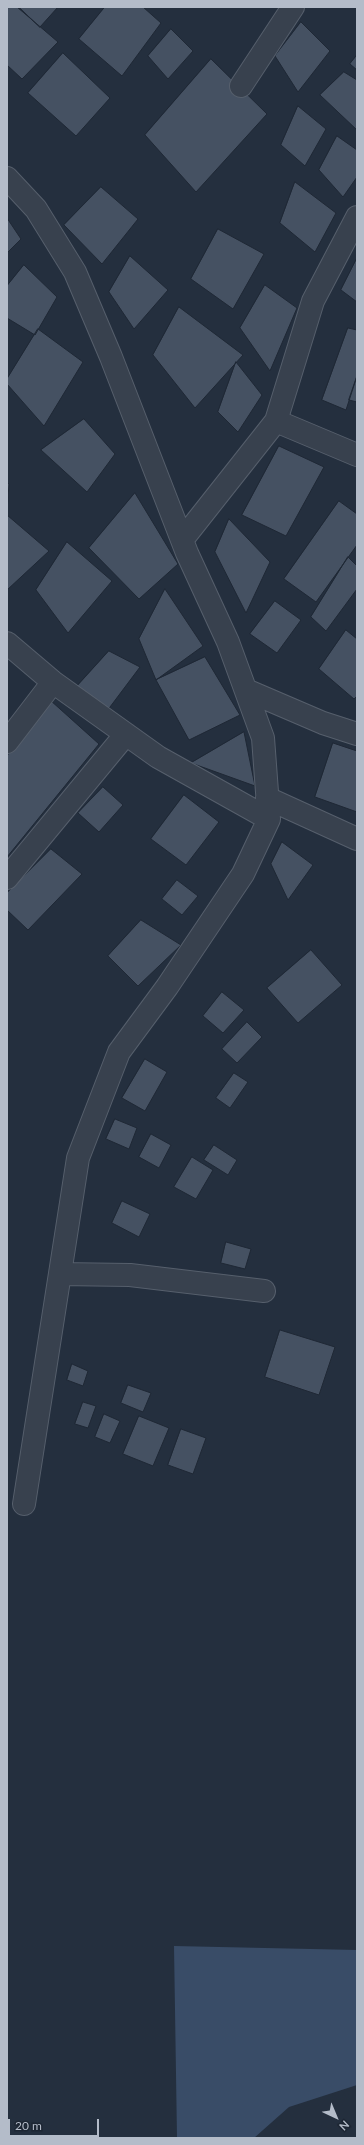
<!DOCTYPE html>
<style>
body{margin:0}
#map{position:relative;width:364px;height:2145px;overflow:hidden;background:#242f3e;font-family:Lato,sans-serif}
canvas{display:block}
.frame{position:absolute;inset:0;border:8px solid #b4bcc9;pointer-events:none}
.north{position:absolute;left:316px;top:2097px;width:40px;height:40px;-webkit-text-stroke:3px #1d2633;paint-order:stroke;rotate:136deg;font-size:11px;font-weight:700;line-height:16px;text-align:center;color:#b4bcc9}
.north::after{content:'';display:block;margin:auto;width:14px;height:18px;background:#b4bcc9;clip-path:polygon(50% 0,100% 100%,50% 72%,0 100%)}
.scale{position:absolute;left:8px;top:2119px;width:91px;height:18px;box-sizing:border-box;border:2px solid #b4bcc9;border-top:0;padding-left:5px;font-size:12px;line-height:14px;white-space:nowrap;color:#b4bcc9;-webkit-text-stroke:3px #1d2633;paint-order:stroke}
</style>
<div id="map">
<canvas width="364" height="2145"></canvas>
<div class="frame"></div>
<div class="north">N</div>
<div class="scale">20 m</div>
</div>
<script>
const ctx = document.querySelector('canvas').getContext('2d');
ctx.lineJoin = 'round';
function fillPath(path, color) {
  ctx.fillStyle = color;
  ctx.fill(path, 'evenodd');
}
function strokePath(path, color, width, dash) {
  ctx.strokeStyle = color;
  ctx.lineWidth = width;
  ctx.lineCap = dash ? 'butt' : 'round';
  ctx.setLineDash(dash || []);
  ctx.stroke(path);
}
fillPath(new Path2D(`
 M 174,1946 L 357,1950 L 357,2085 L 289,2107 L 254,2138 L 177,2138 Z`), '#394c67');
const building = new Path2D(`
 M 7,7 L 17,7 L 58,42 L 22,79 L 7,65 Z
 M 19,7 L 58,7 L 40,27 Z
 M 105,7 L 143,7 L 161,23 L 122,76 L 79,39 Z
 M 301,22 L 330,51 L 298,92 L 275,56 Z
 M 171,29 L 193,51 L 168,79 L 148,56 Z
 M 63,53 L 110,98 L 76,136 L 28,93 Z
 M 357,55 L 357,70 L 350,64 Z
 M 211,59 L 267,114 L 196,192 L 145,135 Z
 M 344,72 L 357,80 L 357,130 L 320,95 Z
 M 298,106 L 326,129 L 305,166 L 281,145 Z
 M 337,136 L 357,150 L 357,177 L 343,197 L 319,170 Z
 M 295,182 L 336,213 L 315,252 L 280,223 Z
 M 101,187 L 138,219 L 102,264 L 64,225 Z
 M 7,218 L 21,239 L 7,253 Z
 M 218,229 L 264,254 L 233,309 L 191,279 Z
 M 130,256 L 168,290 L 134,329 L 109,292 Z
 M 357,258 L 357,302 L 341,290 Z
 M 24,265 L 57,297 L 35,335 L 7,318 L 7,286 Z
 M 265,285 L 297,308 L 270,371 L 240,328 Z
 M 179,307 L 243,355 L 195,408 L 153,355 Z
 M 348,328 L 357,330 L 357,376 L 346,410 L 322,400 Z
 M 38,329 L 83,362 L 44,426 L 7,384 L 7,379 Z
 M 236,362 L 262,395 L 238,432 L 218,412 Z
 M 357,376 L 357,402 L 349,400 Z
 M 84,419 L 115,454 L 87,492 L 41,450 Z
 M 279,446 L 324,467 L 286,536 L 242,515 Z
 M 7,482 L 9,484 L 7,511 Z
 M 135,493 L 178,564 L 139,599 L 89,548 Z
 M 339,501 L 357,514 L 357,545 L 316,602 L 284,579 Z
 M 7,515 L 49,551 L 7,590 Z
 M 229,519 L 270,562 L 246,613 L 215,552 Z
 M 67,542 L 112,581 L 68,633 L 36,590 Z
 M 348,557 L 357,566 L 357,589 L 326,631 L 311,617 Z
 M 165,589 L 203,646 L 156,680 L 139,639 Z
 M 275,601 L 301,620 L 277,653 L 250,634 Z
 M 346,630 L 357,639 L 357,696 L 354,699 L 319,669 Z
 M 109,651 L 140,667 L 107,711 L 70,694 Z
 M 205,657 L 240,715 L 189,740 L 156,680 Z
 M 50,700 L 99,744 L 7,857 L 7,756 Z
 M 244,732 L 255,786 L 191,763 Z
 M 333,743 L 357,751 L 357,812 L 315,797 Z
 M 103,787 L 123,805 L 99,832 L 78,813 Z
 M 184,795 L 219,822 L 186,865 L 151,839 Z
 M 282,842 L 313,865 L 288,900 L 271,864 Z
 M 51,849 L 82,874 L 28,930 L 7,910 L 7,893 Z
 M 177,880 L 198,896 L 182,915 L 162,899 Z
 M 141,920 L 181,945 L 138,986 L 108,956 Z
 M 311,950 L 342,985 L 298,1023 L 267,988 Z
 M 222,992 L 244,1010 L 223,1033 L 203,1016 Z
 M 247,1022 L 262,1037 L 237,1063 L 222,1049 Z
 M 145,1059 L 167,1072 L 145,1111 L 122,1098 Z
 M 234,1073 L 248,1082 L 230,1108 L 216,1098 Z
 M 115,1119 L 137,1128 L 129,1149 L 106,1139 Z
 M 151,1134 L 171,1145 L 159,1168 L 139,1157 Z
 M 214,1145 L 237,1160 L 228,1175 L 204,1160 Z
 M 192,1157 L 213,1170 L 196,1199 L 174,1187 Z
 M 122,1201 L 150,1214 L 139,1237 L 112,1223 Z
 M 226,1242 L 251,1249 L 245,1269 L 221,1263 Z
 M 280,1330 L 335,1347 L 319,1395 L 265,1377 Z
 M 72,1364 L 88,1371 L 83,1386 L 67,1380 Z
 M 128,1385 L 151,1393 L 143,1412 L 121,1403 Z
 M 83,1402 L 96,1406 L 88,1428 L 75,1424 Z
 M 104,1414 L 120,1421 L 110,1443 L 95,1437 Z
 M 139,1416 L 169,1428 L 153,1466 L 123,1454 Z
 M 181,1429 L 206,1438 L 193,1474 L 168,1465 Z`);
fillPath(building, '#455162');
strokePath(building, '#1f2835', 1);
const minor = new Path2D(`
 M 241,86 L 293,7
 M 7,178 L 36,209 L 75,272 L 111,357 L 187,553 L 228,642 L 263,738 L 269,819 L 243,874 L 167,987 L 119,1052 L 78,1158 L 24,1504
 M 276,421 L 313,301 L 357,217
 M 182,540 L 276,421 L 357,455
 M 7,643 L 53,682 L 158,757 L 269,819
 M 246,690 L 323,723 L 357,734
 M 7,742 L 53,682
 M 267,798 L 357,839
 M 7,878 L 126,734
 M 60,1274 L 130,1275 L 264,1291`);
strokePath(minor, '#565f6c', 24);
strokePath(minor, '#38414e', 22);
</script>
